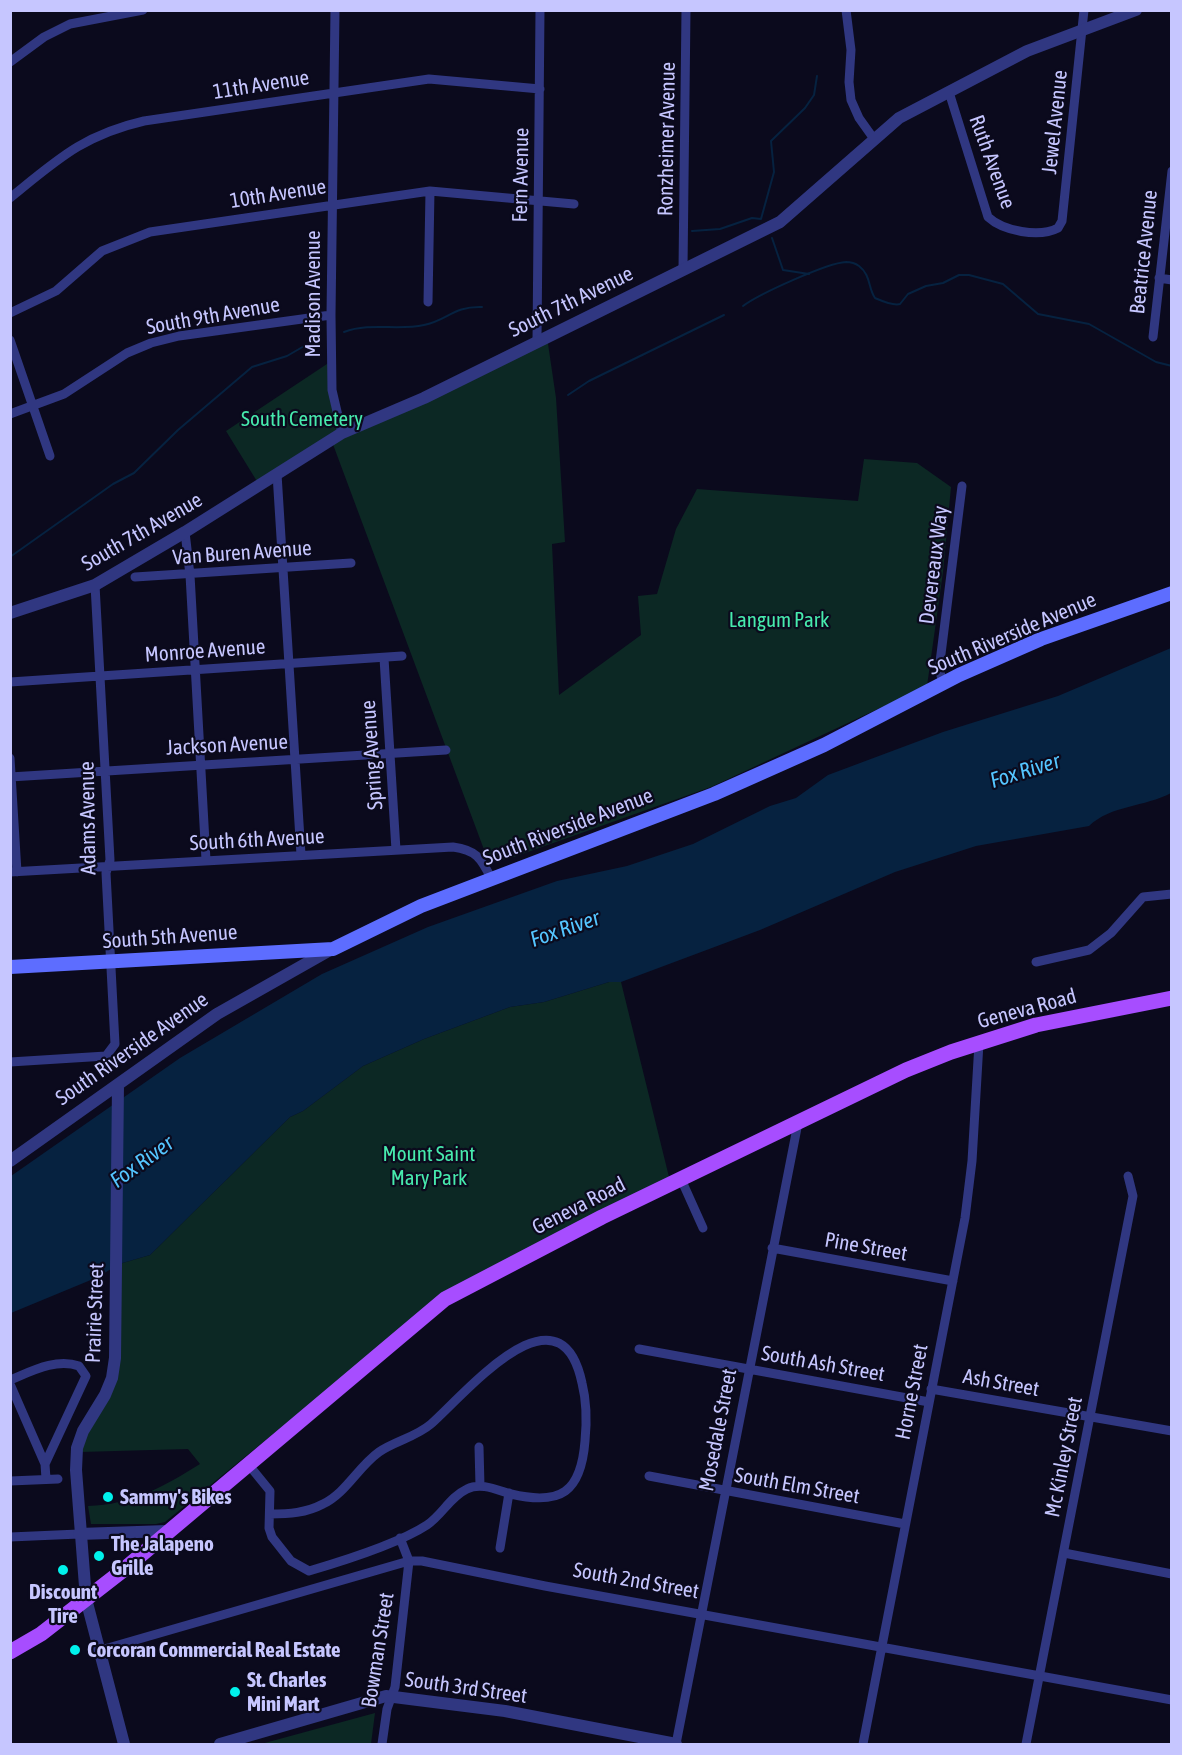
<!DOCTYPE html>
<style>
body{margin:0}
#map{position:relative;width:1182px;height:1755px;overflow:hidden;background:#0b0a1d;font-family:"Asap Condensed",sans-serif}
canvas{display:block}
.frame{position:absolute;inset:0;border:12px solid #c6c6ff;pointer-events:none}
</style>
<div id="map">
<canvas width="1182" height="1755"></canvas>
<div class="frame"></div>
</div>
<script>
const ctx = document.querySelector('canvas').getContext('2d');
ctx.lineJoin = 'round';
function fillPath(path, color) {
  ctx.fillStyle = color;
  ctx.fill(path, 'evenodd');
}
function strokePath(path, color, width, dash) {
  ctx.strokeStyle = color;
  ctx.lineWidth = width;
  ctx.lineCap = dash ? 'butt' : 'round';
  ctx.setLineDash(dash || []);
  ctx.stroke(path);
}
function drawText(font, color, halo, rows, align = 'center') {
  ctx.font = font + ' "Asap Condensed",sans-serif';
  ctx.lineWidth = 4.5;
  ctx.setLineDash([]);
  ctx.textBaseline = 'middle';
  ctx.strokeStyle = halo;
  ctx.fillStyle = color;
  for (const [text, x, y, turn = 0] of rows) {
    ctx.save();
    ctx.translate(x, y);
    ctx.rotate((+turn || 0) * Math.PI / 180);
    ctx.textAlign = isNaN(turn) ? turn : align;
    if (halo) ctx.strokeText(text, 0, 0);
    ctx.fillText(text, 0, 0);
    ctx.restore();
  }
}
fillPath(new Path2D(`
 M 547,337 L 556,398 L 565,542 L 552,544 L 559,695 L 641,635 L 638,596 L 657,594 L 676,529 L 697,489 L 858,501 L 864,459 L 917,463 L 951,487 L 943,572 L 927,686 L 711,787 L 511,858 L 489,863 L 331,439 Z
 M 330,362 L 339,433 L 258,483 L 226,431 Z
 M 609,982 L 621,982 L 669,1177 L 450,1290 L 165,1522 L 156,1524 L 91,1524 L 88,1506 C 131,1505 165,1486 200,1464 L 188,1449 L 80,1452 L 87,1431 L 108,1397 L 119,1264 L 150,1255 L 290,1117 L 303,1111 L 363,1066 L 424,1039 L 510,1007 L 544,1002 Z
 M 375,1713 L 371,1744 L 261,1744 Z`), '#0c2824');
fillPath(new Path2D(`
 M 1171,648 L 1171,793 C 1145,807 1111,805 1089,826 L 976,846 L 895,872 L 760,930 L 621,982 L 609,982 L 544,1002 L 510,1007 L 424,1039 L 363,1066 L 303,1111 L 290,1117 L 150,1255 L 119,1264 L 98,1277 L 11,1313 L 11,1176 L 180,1058 L 322,974 L 428,927 L 557,881 L 627,866 L 693,844 L 770,806 L 796,798 L 828,775 L 943,732 L 1058,696 Z`), '#062240');
strokePath(new Path2D(`
 M 692,231 L 720,229 L 752,218 L 761,219 L 774,172 L 771,141 L 805,108 L 814,95 L 817,76
 M 772,238 L 783,270 L 809,274
 M 743,306 C 759,294 827,263 846,262 C 851,262 855,263 859,266 C 871,275 868,288 875,298 C 882,301 893,306 900,304 L 908,294 L 926,286 L 943,283 L 959,275 L 969,275 L 1003,284 L 1038,314 L 1089,324 L 1156,362 L 1172,366
 M 344,332 C 371,322 397,331 424,325 C 448,320 453,306 482,307
 M 568,395 L 589,381 L 724,315
 M 10,557 L 113,484 L 134,473 L 178,430 L 252,367 L 287,356 L 318,338`), '#062240', 2);
strokePath(new Path2D(`
 M 335,10 L 331,315 L 332,390 L 342,433
 M 846,10 L 851,50 L 849,82 L 851,100 L 859,118 L 874,139
 M 10,62 L 44,37 L 70,24 L 143,10
 M 949,92 L 988,217 C 1003,231 1039,238 1058,228 L 1062,221 L 1084,10
 M 10,198 C 57,160 83,135 144,121 L 429,79 L 540,89
 M 683,269 L 686,10
 M 1159,278 L 1172,280
 M 428,302 L 430,191
 M 10,313 L 56,291 L 102,251 L 150,232 L 430,191 L 574,204
 M 1153,337 L 1172,171
 M 10,340 L 50,456
 M 537,340 L 540,10
 M 10,414 L 64,394 L 127,353 L 151,343 L 179,336 L 331,315
 M 277,474 L 301,855
 M 185,532 L 190,575 L 206,860
 M 135,577 L 351,563
 M 384,658 L 396,850
 M 10,682 L 402,656
 M 944,684 L 939,670 L 962,486
 M 10,758 L 17,872
 M 10,777 L 446,750
 M 10,872 L 453,847 C 476,850 481,858 491,878
 M 1036,962 L 1089,950 L 1111,933 L 1143,897 L 1172,894
 M 10,1062 L 106,1056 L 115,1044 L 106,873 L 110,860 L 95,585
 M 681,1179 L 703,1228
 M 772,1248 L 953,1281
 M 639,1349 L 929,1402
 M 10,1380 C 32,1371 56,1358 79,1366 L 86,1376 L 45,1464
 M 10,1384 L 45,1464 L 46,1479
 M 931,1389 L 1172,1431
 M 479,1447 L 480,1486
 M 248,1464 L 270,1491 L 269,1528 L 272,1537 L 291,1561 L 309,1571 C 343,1561 398,1544 427,1525 C 442,1515 450,1497 467,1489 C 481,1482 497,1490 511,1494 C 561,1506 581,1492 585,1441 C 587,1421 587,1403 582,1383 C 560,1279 466,1393 431,1424 C 416,1437 395,1441 379,1452 C 358,1467 346,1493 323,1504 C 306,1513 289,1514 270,1514
 M 649,1476 L 905,1524
 M 10,1481 L 58,1479
 M 10,1537 L 79,1534
 M 500,1548 L 509,1493
 M 1064,1553 L 1172,1574
 M 101,1650 L 409,1561 L 422,1561 L 545,1586 L 1172,1700
 M 382,1744 L 387,1709 L 395,1687 L 409,1561 L 400,1538
 M 676,1744 L 798,1123
 M 863,1744 L 965,1218 L 972,1161 L 979,1043
 M 1026,1744 L 1133,1196 L 1128,1176`), '#303781', 9);
strokePath(new Path2D(`
 M 10,613 L 95,585 L 185,532 L 342,433 L 424,398 L 780,222 L 899,118 L 1027,51 L 1136,10
 M 118,1085 L 115,1358 L 112,1378 L 105,1395 L 83,1431 L 77,1448 L 76,1470 L 86,1599 L 124,1744
 M 10,1161 L 217,1014 L 330,950
 M 79,1534 L 167,1531
 M 220,1744 L 386,1696 L 505,1711 L 676,1744`), '#303781', 12);
strokePath(new Path2D(`
 M 10,967 L 333,949 L 421,906 L 714,794 L 824,745 L 959,675 L 1041,639 L 1172,593`), '#5d6dff', 14);
strokePath(new Path2D(`
 M 10,1652 L 41,1634 L 122,1571 L 445,1299 L 602,1217 L 906,1070 L 951,1052 L 1036,1025 L 1172,998`), '#a74dff', 15);
for (const [x, y, r, color] of [
 [108,1497,6,"#00f1ec"],
 [99,1556,6,"#00f1ec"],
 [63,1570,6,"#00f1ec"],
 [75,1650,6,"#00f1ec"],
 [235,1692,6,"#00f1ec"]
]) {
  const dot = new Path2D();
  dot.arc(x, y, r, 0, 2 * Math.PI);
  ctx.fillStyle = color;
  ctx.fill(dot);
  strokePath(dot, '#0b0a1d', 2);
}
drawText('21px', '#c6c6ff', '#0b0a1d', [
 ["11th Avenue",261,85,-9],
 ["Jewel Avenue",1055,122,-84],
 ["Ronzheimer Avenue",667,139,-89],
 ["Ruth Avenue",992,162,70],
 ["Fern Avenue",521,175,-89],
 ["10th Avenue",278,194,-9],
 ["Beatrice Avenue",1144,252,-84],
 ["Madison Avenue",313,294,-90],
 ["South 7th Avenue",571,302,-26],
 ["South 9th Avenue",213,316,-10],
 ["South 7th Avenue",142,532,-30],
 ["Van Buren Avenue",242,553,-4],
 ["Devereaux Way",934,565,-83],
 ["South Riverside Avenue",1012,634,-23],
 ["Monroe Avenue",205,651,-4],
 ["Jackson Avenue",227,745,-3],
 ["Spring Avenue",372,755,-94],
 ["Adams Avenue",88,818,-91],
 ["South Riverside Avenue",568,827,-21],
 ["South 6th Avenue",257,840,-3],
 ["South 5th Avenue",170,937,-4],
 ["Geneva Road",1027,1009,-15],
 ["South Riverside Avenue",132,1049,-35],
 ["Geneva Road",579,1206,-27],
 ["Pine Street",866,1247,10],
 ["Prairie Street",95,1313,-88],
 ["South Ash Street",823,1364,10],
 ["Ash Street",1001,1383,10],
 ["Horne Street",912,1392,-79],
 ["Mosedale Street",718,1430,-79],
 ["Mc Kinley Street",1064,1457,-79],
 ["South Elm Street",797,1486,10],
 ["South 2nd Street",636,1581,10],
 ["Bowman Street",378,1650,-81],
 ["South 3rd Street",466,1688,8]
]);
drawText('21px', '#47eaad', '#0b0a1d', [
 ["South Cemetery",302,419],
 ["Langum Park",779,620],
 ["Mount Saint",429,1154],
 ["Mary Park",429,1178]
]);
drawText('bold 21px', '#c6c6ff', '#0b0a1d', [
 ["Sammy's Bikes",120,1497],
 ["The Jalapeno",111,1544],
 ["Grille",111,1568],
 ["Discount",63,1592,"center"],
 ["Tire",63,1616,"center"],
 ["Corcoran Commercial Real Estate",87,1650],
 ["St. Charles",247,1680],
 ["Mini Mart",247,1704]
], 'left');
drawText('italic 22px', '#54c5ff', '#0b0a1d', [
 ["Fox River",1025,771,-17],
 ["Fox River",565,929,-19],
 ["Fox River",142,1162,-36]
]);
</script>
